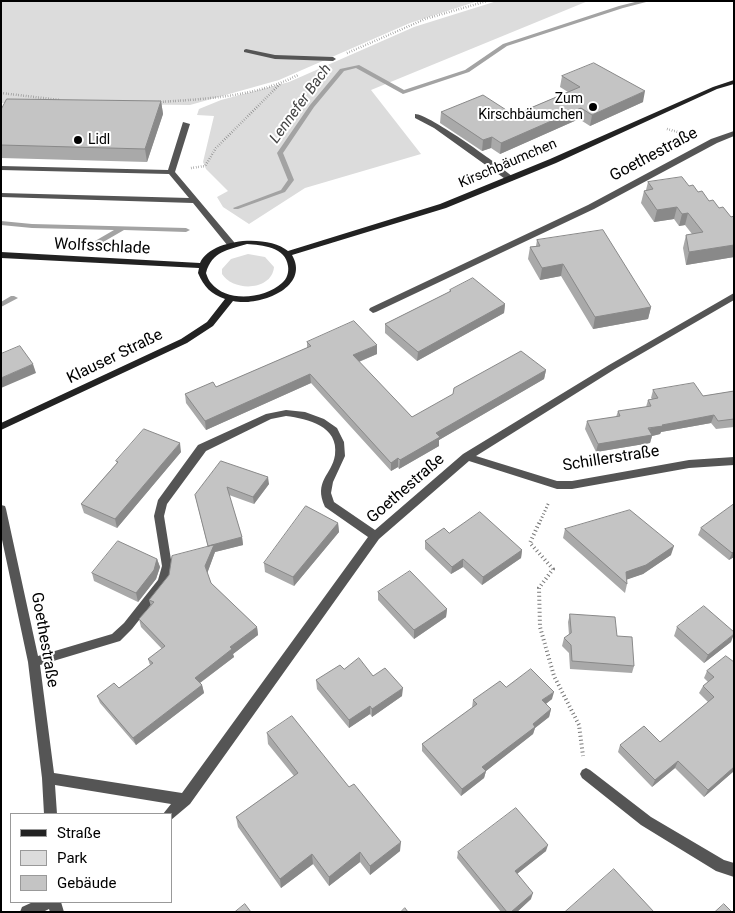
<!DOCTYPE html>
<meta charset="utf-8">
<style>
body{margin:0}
#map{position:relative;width:735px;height:913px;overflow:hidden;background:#fff;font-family:Roboto,sans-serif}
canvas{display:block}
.frame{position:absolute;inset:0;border:2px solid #000;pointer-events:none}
.legend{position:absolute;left:10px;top:813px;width:162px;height:90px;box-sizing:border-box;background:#fff;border:1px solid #999;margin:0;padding:6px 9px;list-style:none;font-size:15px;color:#000}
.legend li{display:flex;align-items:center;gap:10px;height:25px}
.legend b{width:25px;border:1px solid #999}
</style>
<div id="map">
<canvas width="735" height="913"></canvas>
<div class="frame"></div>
<ul class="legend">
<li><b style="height:6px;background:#222"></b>Straße</li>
<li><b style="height:14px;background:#dcdcdc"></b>Park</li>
<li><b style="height:14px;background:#c4c4c4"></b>Gebäude</li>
</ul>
</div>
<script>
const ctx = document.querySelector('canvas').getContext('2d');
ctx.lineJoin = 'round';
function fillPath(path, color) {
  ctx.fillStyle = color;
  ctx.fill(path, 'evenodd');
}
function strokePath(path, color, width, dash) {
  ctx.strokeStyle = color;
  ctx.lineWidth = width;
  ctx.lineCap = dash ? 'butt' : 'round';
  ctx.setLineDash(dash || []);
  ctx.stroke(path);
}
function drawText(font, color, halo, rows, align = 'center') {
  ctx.font = font + ' Roboto,sans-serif';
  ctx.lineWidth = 4;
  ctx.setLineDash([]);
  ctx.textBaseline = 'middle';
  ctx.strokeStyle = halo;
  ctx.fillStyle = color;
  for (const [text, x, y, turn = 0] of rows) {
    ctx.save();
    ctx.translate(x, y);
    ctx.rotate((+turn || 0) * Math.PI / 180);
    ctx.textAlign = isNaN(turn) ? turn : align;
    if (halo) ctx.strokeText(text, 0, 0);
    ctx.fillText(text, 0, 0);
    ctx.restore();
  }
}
fillPath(new Path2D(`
 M 1,1 L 478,1 L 410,23 L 279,80 L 190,105 L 1,103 Z
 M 497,1 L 588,1 L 371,90 L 421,154 L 305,188 L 249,224 L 223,207 L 217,197 L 228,191 L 206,169 L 203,162 L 214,116 L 197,115 L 199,109 L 221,100 L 289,82 L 414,27 Z
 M 248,254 L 265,257 L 274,267 C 272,291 233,292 222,274 L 222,269 L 231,259 Z`), '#dcdcdc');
fillPath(new Path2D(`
 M 639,1 L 650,1 L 623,8 L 507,46 L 469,72 L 403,94 L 356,68 L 344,71 L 314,107 L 283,153 L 294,180 L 285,192 L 238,209 L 234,209 L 233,208 L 281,190 L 288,180 L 277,153 L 310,105 L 340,69 L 359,65 L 404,90 L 465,70 L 503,44 L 619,6 Z
 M 1,221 L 32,224 L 186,228 L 190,230 L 186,232 L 124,230 L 98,245 L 94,243 L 95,241 L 114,230 L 32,228 L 1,225 Z
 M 11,296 L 14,296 L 18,298 L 1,307 L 1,302 Z`), '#a3a3a3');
strokePath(new Path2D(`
 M 347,53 L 425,19 L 487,1
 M 1,93 L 60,100
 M 158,102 C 206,99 255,97 298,75
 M 667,129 L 689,135
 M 191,168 L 205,166 L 216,148 L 280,84`), '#777', 2.5, [0.5, 2]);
strokePath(new Path2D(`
 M 539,524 L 549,502`), '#777', 3, [1, 2.5]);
strokePath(new Path2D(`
 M 539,523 L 530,543 L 553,569 L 539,588 L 540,627 L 554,676 L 579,725 L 583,756`), '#777', 4, [1, 3]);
fillPath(new Path2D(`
 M 246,49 L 275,55 L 333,57 L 336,59 L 333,61 L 275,59 L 244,52 L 244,50 Z
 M 415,114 C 429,114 503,167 515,179 L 511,181 L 508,181 L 434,128 L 415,118 Z
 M 183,122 L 190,124 L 175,172 L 234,242 L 234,246 L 228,246 L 193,203 L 1,197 L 1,193 L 189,198 L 169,174 L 1,170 L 1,166 L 168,170 Z`), '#555');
fillPath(new Path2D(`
 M 734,131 L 734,136 L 717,143 L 594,209 L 376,312 L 373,313 L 369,310 L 370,308 L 588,205 L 711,139 Z
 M 734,293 L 734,300 L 615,369 L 476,456 L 557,481 L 572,481 L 689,460 L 734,457 L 734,465 L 689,468 L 572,489 L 557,489 L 469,461 L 379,539 L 190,804 L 171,820 L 171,814 L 163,814 L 171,804 L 55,785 L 57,814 L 44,814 L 42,778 L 28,662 L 1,535 L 1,505 L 5,506 L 6,509 L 38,656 L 112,634 L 124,623 L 158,580 L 162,566 L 154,516 L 158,500 L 198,445 L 266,414 L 286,410 L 305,412 L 324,419 L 337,428 L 344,442 L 345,456 L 333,482 L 331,493 L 334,502 L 375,530 L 463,454 L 609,365 ZM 286,416 C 308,419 339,426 335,455 C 332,475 313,481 325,507 L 368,537 L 182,793 L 54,773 L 40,665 L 120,641 L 132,629 L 169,582 L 172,566 L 164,516 L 167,504 L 206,451 L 271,419 Z
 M 586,768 L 590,770 L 651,817 L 724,860 L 734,863 L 734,877 L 716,871 L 641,825 L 582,778 L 580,774 L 582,770 Z
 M 33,902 L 61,902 L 64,912 L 50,912 L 49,909 L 43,912 L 20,912 L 22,907 Z`), '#555');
fillPath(new Path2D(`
 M 734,80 L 734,84 L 717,89 L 556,163 L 446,208 L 292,255 C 311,288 258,307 233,301 L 213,326 L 187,343 L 1,430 L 1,423 L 181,339 L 207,322 L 225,299 C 211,294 204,287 198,273 L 199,268 L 1,258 L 1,252 L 200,263 C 211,238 268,234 288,251 L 440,204 L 550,159 L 713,87 ZM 247,244 C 262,245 286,247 288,266 C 289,272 287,279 282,283 C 264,299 227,303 211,283 C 209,281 207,276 206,273 C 212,251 228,250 247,244 Z`), '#222');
fillPath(new Path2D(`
 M 562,76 L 643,102 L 590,126 L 579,119 L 500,154 L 491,148 L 482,151 L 440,123 L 441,112 L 514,115 L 568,92 L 560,87 Z
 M 161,101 L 163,114 L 147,162 L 1,158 L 1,110 Z
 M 648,182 L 689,186 L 731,217 L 734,216 L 734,257 L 686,265 L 683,248 L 686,235 L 692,234 L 685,225 L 679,226 L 674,219 L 654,222 L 641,203 L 644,191 L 646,190 Z
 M 537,240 L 651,307 L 648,319 L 593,329 L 561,276 L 540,280 L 528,259 L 530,247 L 536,246 Z
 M 450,290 L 505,304 L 504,313 L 417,361 L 385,333 L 385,324 L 449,292 Z
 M 307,342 L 377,354 L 359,362 L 412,417 L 546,370 L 544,379 L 439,440 L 439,446 L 399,469 L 398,467 L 391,471 L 311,383 L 206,430 L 186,403 L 185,394 L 216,387 L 307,348 Z
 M 653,390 L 703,396 L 734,391 L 734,427 L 716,429 L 711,423 L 661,432 L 660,434 L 652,436 L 650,443 L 596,452 L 585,429 L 587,421 L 616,417 L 618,411 L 646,407 L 648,400 L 652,399 L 651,398 Z
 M 181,452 L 117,528 L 84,513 L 81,504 L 117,463 L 116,461 Z
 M 221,461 L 269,484 L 254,504 L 229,495 L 242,537 L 243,545 L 215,552 L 207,573 L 211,583 L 257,627 L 258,635 L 233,654 L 234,657 L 200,683 L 202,685 L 204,693 L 136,745 L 100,703 L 97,696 L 119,688 L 150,665 L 148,659 L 162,649 L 141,627 L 139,619 L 151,606 L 149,600 L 208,547 L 195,495 Z
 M 734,504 L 734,557 L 729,560 L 698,535 L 701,528 Z
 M 338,523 L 339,532 L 294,586 L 265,572 L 264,563 Z
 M 565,529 L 671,555 L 643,574 L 627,579 L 627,584 L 625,593 L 563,538 Z
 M 449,533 L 522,550 L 521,558 L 482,585 L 463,567 L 451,574 L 425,549 L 425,541 Z
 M 157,559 L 160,567 L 156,579 L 138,602 L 94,581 L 92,573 Z
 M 378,592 L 447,609 L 446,617 L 414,639 L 378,600 Z
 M 570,614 L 617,636 L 634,666 L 632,673 L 570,669 L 569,653 L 562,646 L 564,638 L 569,635 L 568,622 Z
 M 677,627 L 731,642 L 704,663 L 674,636 Z
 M 726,656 L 734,771 L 704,797 L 675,768 L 652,787 L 618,752 L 620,745 L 660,742 L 708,702 L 699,693 L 703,686 L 708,682 L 704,678 L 707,671 Z
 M 344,669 L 373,676 L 402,696 L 372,717 L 370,714 L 349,728 L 317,689 L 316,680 Z
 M 506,687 L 552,699 L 546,704 L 551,709 L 549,717 L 535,728 L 533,734 L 486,771 L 484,778 L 461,796 L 422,751 L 422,744 L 472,708 L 473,700 Z
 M 267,733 L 400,851 L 370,875 L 360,862 L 329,886 L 313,864 L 281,888 L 238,827 L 236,817 L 294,776 L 268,744 Z
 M 546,851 L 517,874 L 531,899 L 517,912 L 501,912 L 457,858 L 458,852 Z`), '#a9a9a9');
fillPath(new Path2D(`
 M 645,91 L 643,102 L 590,126 L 592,115 Z
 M 161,101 L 163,114 L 147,162 L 145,149 Z
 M 581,108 L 579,119 L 500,154 L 501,143 Z
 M 492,137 L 491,148 L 482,151 L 483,140 Z
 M 677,207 L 674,219 L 654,222 L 657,210 Z
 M 688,213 L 685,225 L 679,226 L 682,214 Z
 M 734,245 L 734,257 L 686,265 L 689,252 Z
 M 563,264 L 561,276 L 540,280 L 542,268 Z
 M 505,304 L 504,313 L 417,361 L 418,352 Z
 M 651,307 L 648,319 L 593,329 L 595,317 Z
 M 377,345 L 377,354 L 353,364 L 353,355 Z
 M 33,364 L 36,373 L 1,388 L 1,378 Z
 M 546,370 L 544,379 L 439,440 L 439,446 L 399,469 L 400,460 L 436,433 Z
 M 310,374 L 311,383 L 206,430 L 205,421 Z
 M 714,415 L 711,423 L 661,432 L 660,434 L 652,436 L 650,443 L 596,452 L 598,444 L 662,425 Z
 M 180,443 L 181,452 L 117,528 L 115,519 Z
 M 398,458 L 398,467 L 391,471 L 391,463 Z
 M 268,477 L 269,484 L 254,504 L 253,497 Z
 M 338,523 L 339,532 L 294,586 L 293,577 Z
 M 242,537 L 243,545 L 215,552 L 207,574 L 205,566 L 208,546 Z
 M 674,546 L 671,555 L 643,574 L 623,581 L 626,572 Z
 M 522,550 L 521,558 L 482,585 L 483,577 Z
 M 734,551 L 734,557 L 729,560 L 732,553 Z
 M 157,559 L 160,567 L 156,579 L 138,602 L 136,593 Z
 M 463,559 L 463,567 L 451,574 L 452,567 Z
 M 447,609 L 446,617 L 414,639 L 414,630 Z
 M 257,627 L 258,635 L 233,654 L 234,657 L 197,685 L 195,678 L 230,647 Z
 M 734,634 L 731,642 L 704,663 L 708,655 Z
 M 202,685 L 204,693 L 136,745 L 133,738 Z
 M 403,688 L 402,696 L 372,717 L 372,709 Z
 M 554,692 L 552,699 L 540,708 L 542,700 Z
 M 370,706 L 370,714 L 349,728 L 349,720 Z
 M 551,709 L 549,717 L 535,728 L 533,734 L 486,771 L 484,778 L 461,796 L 462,789 L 482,767 L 533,724 Z
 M 678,761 L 675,768 L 652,787 L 655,780 Z
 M 734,767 L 734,771 L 704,797 L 708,790 Z
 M 401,842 L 400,851 L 370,875 L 370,866 Z
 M 548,845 L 546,851 L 513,877 L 515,871 Z
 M 360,852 L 360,862 L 329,886 L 329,877 Z
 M 312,854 L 313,864 L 281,888 L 280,879 Z
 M 533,893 L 531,899 L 517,912 L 511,912 Z`), '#898989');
const building = new Path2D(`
 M 594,63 L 645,91 L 592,115 L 581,108 L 501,143 L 492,137 L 483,140 L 441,112 L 483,95 L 514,115 L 580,87 L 562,76 Z
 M 7,99 L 161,101 L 145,149 L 1,145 L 1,110 Z
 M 682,177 L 689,186 L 693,185 L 698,192 L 702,191 L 709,201 L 713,200 L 719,208 L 723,207 L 731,217 L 734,216 L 734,245 L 689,252 L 686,235 L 703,232 L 688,213 L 682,214 L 677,207 L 657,210 L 644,191 L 653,189 L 648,182 Z
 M 603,230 L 651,307 L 595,317 L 563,264 L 542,268 L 530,247 L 540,246 L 537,240 Z
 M 473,278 L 505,304 L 418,352 L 385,324 L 451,291 L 450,290 Z
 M 354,321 L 377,345 L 353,355 L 412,417 L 453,394 L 454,388 L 521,351 L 546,370 L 436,433 L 440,437 L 400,460 L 398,458 L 391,463 L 310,374 L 205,421 L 185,394 L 213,382 L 216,387 L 311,346 L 307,342 Z
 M 20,346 L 33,364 L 1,378 L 1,354 Z
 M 694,383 L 703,396 L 734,391 L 734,419 L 718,421 L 714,415 L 662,425 L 663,426 L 648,428 L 652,435 L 598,444 L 587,421 L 620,416 L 618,411 L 651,406 L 648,400 L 658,398 L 653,390 Z
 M 144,429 L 180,443 L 115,519 L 81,504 L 118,462 L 116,461 Z
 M 221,461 L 268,477 L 253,497 L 227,487 L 242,537 L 208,546 L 195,495 Z
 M 734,504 L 734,551 L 732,553 L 701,528 Z
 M 306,506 L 338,523 L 293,577 L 264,563 Z
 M 630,510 L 674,546 L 646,565 L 626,572 L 627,584 L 565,529 Z
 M 480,512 L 522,550 L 483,577 L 463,559 L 452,567 L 425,541 L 444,528 L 449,533 Z
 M 118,541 L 157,559 L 154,570 L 136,593 L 92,573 Z
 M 214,545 L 205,566 L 211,583 L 257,627 L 230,647 L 232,649 L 195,678 L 202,685 L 133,738 L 97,696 L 114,683 L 119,688 L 153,663 L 148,659 L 165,646 L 139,619 L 154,602 L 149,600 L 169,575 L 172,556 Z
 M 410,571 L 447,609 L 414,630 L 378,592 Z
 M 704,606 L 734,632 L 734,634 L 708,655 L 677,627 Z
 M 570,614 L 615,617 L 617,636 L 632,637 L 634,666 L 572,661 L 571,645 L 564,638 L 571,633 Z
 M 726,656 L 734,662 L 734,767 L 708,790 L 678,761 L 655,780 L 620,745 L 644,726 L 660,742 L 714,697 L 703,686 L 714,677 L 707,671 Z
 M 359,658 L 373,676 L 385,668 L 403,688 L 372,709 L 370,706 L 349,720 L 316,680 L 340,665 L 344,669 Z
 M 531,669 L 554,692 L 542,700 L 551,709 L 533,724 L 535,727 L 482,767 L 486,771 L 462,789 L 422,744 L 477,704 L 473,700 L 500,681 L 506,687 Z
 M 292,716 L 349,787 L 354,784 L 401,842 L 370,866 L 360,852 L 329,877 L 312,854 L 280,879 L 236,817 L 298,773 L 267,733 Z
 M 516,808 L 548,845 L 515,871 L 533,893 L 511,912 L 507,912 L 458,852 Z
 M 614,869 L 654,912 L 565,912 Z
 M 245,904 L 251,912 L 235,912 Z
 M 724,904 L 732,912 L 715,912 Z
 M 405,908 L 408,912 L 401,912 Z`);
fillPath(building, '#c4c4c4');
strokePath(building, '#898989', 1);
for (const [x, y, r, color] of [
 [593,107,5,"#000"],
 [78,140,5,"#000"]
]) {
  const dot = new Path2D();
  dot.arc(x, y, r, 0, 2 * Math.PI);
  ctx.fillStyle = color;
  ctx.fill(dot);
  strokePath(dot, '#fff', 2);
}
drawText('14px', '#000', '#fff', [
 ["Zum",583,99],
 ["Kirschbäumchen",583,115],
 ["Lidl",88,140,"left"]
], 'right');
drawText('14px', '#000', '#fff', [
 ["Kirschbäumchen",508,164,-23]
]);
drawText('italic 15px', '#444', '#fff', [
 ["Lennefer Bach",301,104,-54]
]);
drawText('16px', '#000', '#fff', [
 ["Goethestraße",654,155,-28],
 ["Wolfsschlade",102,247,3],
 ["Klauser Straße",115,357,-26],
 ["Schillerstraße",611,459,-9],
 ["Goethestraße",406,489,-41],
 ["Goethestraße",44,640,80]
]);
</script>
